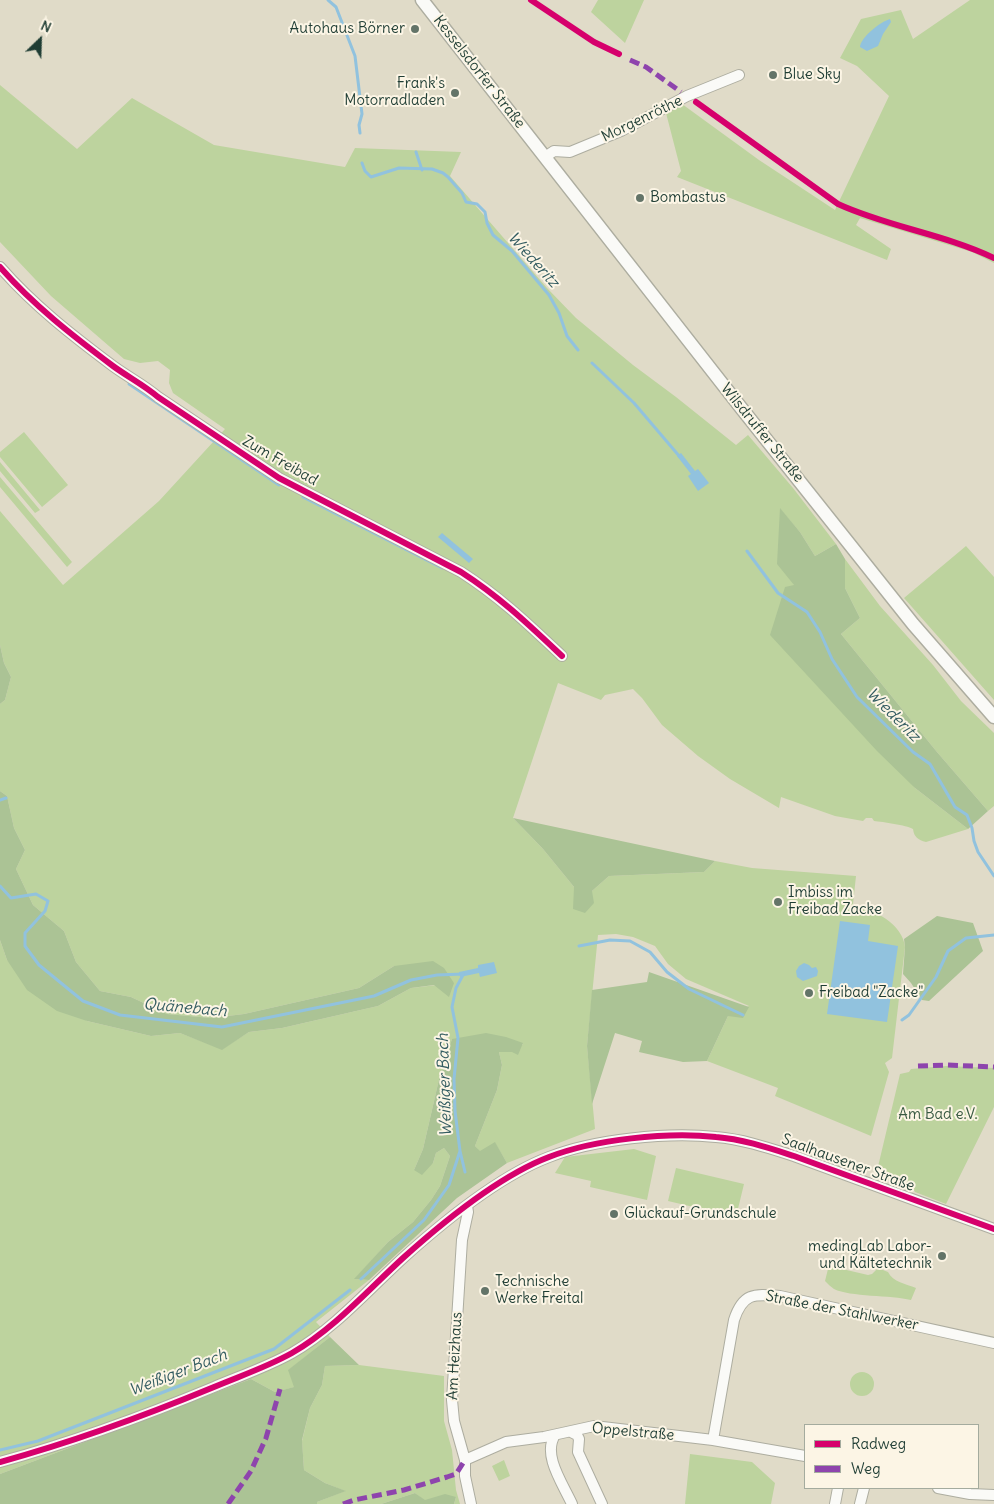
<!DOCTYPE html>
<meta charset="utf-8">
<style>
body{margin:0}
#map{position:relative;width:994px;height:1504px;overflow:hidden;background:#e0dbc8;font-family:Delius,sans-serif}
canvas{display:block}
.legend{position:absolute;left:804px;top:1424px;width:175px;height:65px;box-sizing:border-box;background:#fcf5e5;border:1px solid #a4ab9e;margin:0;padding:6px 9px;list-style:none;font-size:15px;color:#1f3d34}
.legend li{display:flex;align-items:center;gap:10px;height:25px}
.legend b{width:25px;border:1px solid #a4ab9e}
.north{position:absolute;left:15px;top:15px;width:50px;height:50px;-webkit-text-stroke:4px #fcf5e5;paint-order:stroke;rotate:24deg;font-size:14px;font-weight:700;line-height:20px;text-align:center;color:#1f3d34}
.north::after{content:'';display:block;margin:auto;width:18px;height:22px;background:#1f3d34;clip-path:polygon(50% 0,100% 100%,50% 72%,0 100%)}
</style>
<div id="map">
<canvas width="994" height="1504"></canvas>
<ul class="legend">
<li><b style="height:6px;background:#d6006c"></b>Radweg</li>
<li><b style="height:6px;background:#8e44ad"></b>Weg</li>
</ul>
<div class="north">N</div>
</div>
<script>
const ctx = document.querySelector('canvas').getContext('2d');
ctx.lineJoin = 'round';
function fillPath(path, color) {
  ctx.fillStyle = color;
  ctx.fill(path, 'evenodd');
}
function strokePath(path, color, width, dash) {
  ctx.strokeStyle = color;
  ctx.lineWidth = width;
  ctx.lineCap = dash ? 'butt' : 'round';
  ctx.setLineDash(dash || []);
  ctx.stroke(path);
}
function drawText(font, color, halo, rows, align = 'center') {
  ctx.font = font + ' Delius,sans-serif';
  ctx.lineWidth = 4;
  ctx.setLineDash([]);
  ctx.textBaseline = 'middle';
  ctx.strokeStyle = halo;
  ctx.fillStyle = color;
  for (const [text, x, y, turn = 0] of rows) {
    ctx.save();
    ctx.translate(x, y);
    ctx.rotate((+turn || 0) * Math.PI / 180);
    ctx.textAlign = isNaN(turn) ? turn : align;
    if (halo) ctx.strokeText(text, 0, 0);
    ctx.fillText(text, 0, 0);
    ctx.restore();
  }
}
fillPath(new Path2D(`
 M 598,0 L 644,0 L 625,43 L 591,12 Z
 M 970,0 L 994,0 L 994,263 L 972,252 L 860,218 L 856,225 L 891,249 L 887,260 L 677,177 L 681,171 L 666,113 L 682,104 L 759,160 L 835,210 L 889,96 L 857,66 L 840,58 L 861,19 L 901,10 L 913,39 Z
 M 0,85 L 77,149 L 132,98 L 214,145 L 327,164 L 345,167 L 355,148 L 461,152 L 450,176 L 547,288 L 576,318 L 633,365 L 676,397 L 736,445 L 748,435 L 793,488 L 836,544 L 815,556 L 800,532 L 780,509 L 794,585 L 915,788 L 968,829 L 926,842 C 918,840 914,837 913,829 C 906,825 883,822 874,821 L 872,818 L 866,818 L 863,821 L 835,816 L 781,797 L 779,808 L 730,779 L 698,756 L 662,725 L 642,698 L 633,689 L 605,695 L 601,700 L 558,683 L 513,818 L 543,849 L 574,887 L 592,891 L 609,876 L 704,872 L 715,861 L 752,868 L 856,876 L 853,904 C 873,909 903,924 905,947 L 892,1058 L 885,1063 L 889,1072 L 871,1136 L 775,1096 L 778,1088 L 707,1061 L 728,1016 L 749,1006 L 686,979 L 668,964 L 655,946 L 633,937 L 616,934 L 598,935 L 587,1046 L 595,1129 L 507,1163 L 495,1143 L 480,1152 L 475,1146 L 497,1090 L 502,1065 L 499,1052 L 512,1052 L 523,1044 L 452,1039 L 440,1075 L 423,1149 L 414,1170 L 433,1163 L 436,1153 L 444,1148 L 450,1156 L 440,1186 L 431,1200 L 413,1222 L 388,1242 L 355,1279 L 369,1280 L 316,1322 L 330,1337 L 289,1370 L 295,1387 L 275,1392 L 251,1379 L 0,1474 L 0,940 L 7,960 L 87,1021 L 151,1036 L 180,1033 L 222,1049 L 249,1032 L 282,1028 L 378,1006 L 411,988 L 454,983 L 394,966 L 359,988 L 244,1014 L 211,1018 L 167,1014 L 131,997 L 100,991 L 76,962 L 64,931 L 33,905 L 16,869 L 25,850 L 14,828 L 7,796 L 0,791 L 0,704 L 5,700 L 11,677 L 4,663 L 0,645 L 0,511 L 63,585 L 159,501 L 225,429 L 173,393 L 169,383 L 170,370 L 158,361 L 140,363 L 124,359 L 51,296 L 0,242 Z
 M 24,432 L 68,485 L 42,507 L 0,457 L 0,452 Z
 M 0,462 L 40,510 L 35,513 L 0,471 Z
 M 0,477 L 72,562 L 67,567 L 0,487 Z
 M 966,546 L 994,577 L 994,700 L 904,598 Z
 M 845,559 L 880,606 L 933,665 L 961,701 L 994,733 L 994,806 L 988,811 L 937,752 L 841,634 L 860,618 L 845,588 Z
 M 946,1066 L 994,1068 L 994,1107 L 946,1204 L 915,1192 L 911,1185 L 876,1175 L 900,1074 L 909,1072 L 911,1069 Z
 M 634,1149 L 656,1156 L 647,1200 L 590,1187 L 591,1181 L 555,1173 L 565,1157 Z
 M 676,1168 L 744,1184 L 736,1217 L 668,1201 Z
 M 832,1265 L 838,1268 L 868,1275 L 872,1274 L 878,1268 L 888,1272 C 893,1282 906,1284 916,1288 L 911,1300 C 891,1295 850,1297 834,1289 C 831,1287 828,1284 825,1281 L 828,1269 Z
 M 359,1365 L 444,1376 L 444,1421 L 452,1450 L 456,1490 L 460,1504 L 454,1504 L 456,1497 L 425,1501 L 415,1493 L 381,1504 L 317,1504 L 317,1502 L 345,1491 L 325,1483 L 304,1470 L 302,1441 L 310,1408 L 322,1385 L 325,1366 Z
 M850 1384a12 12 0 1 1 24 0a12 12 0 1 1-24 0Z
 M 690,1454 L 752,1462 L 775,1483 L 771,1504 L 685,1504 Z
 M 504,1460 L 510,1476 L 499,1481 L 492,1466 Z`), '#bdd39e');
fillPath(new Path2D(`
 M 780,508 L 800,532 L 815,556 L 836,544 L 845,559 L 845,588 L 860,618 L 841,634 L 937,752 L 988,811 L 968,829 L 915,788 L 877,751 L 770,635 L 785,587 L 794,585 L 777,564 Z
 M 0,645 L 4,663 L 11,677 L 5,700 L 0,704 Z
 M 0,791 L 7,796 L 14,828 L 25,850 L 16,869 L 33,905 L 64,931 L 76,962 L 100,991 L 131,997 L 167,1014 L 211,1018 L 244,1014 L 359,988 L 394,966 L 433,961 L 444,968 L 454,983 L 449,997 L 434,985 L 411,988 L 378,1006 L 282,1028 L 249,1032 L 222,1050 L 180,1033 L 151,1036 L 87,1021 L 57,1011 L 27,990 L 7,960 L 0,940 Z
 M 513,818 L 715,861 L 704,872 L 609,876 L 592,891 L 594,903 L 585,913 L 573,909 L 574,887 L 543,849 Z
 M 937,916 L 973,923 L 983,951 L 929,1001 L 922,1000 L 911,983 L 903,974 L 905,947 L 904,939 Z
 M 649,972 L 749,1007 L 743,1018 L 728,1016 L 707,1061 L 683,1062 L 639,1052 L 642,1041 L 615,1033 L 592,1104 L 587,1046 L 592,990 L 647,982 Z
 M 486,1033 L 506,1037 L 523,1043 L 518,1055 L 512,1052 L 499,1052 L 502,1065 L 497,1090 L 475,1146 L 480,1151 L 495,1142 L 507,1163 L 457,1198 L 369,1280 L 354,1279 L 388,1242 L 413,1222 L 431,1200 L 440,1186 L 450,1156 L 444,1148 L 436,1153 L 433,1163 L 422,1175 L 414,1170 L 423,1149 L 440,1075 L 452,1039 Z
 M 330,1337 L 359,1365 L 325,1366 L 322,1385 L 310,1408 L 302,1440 L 304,1470 L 325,1483 L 346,1491 L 317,1502 L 317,1504 L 0,1504 L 0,1474 L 251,1379 L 275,1392 L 294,1387 L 288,1370 Z
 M 415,1493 L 425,1500 L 445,1494 L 456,1497 L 454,1504 L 381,1504 Z`), '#abc395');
fillPath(new Path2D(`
 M 890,19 L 891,22 L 883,34 L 878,46 L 867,51 L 860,47 C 861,37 880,22 890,19 Z
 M 681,453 L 695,471 L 698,469 L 709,483 L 698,491 L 688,476 L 691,474 L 677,456 Z
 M 442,533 L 473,559 L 469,563 L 438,537 Z
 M 840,921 L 870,925 L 868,941 L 898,946 L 887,1022 L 827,1014 Z
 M 494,962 L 497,973 L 480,977 L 479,973 L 460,977 L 459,972 L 478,968 L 478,965 Z
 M 804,963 L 809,965 L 812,968 L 816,967 L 818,971 L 817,976 L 803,981 L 797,977 L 796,971 L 799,966 Z`), '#91c2de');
strokePath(new Path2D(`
 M 328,0 L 336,7 L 355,56 L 362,114 L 359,125 L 360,133
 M 416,152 L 422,170
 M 362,163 L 365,171 L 371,177 L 399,168 L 432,169 L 443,173 L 448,177 L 462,193 L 466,202 L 477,204 L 485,212 L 487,223 L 493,235 L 512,251 L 549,295 L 559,313 L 567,336 L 578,350
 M 592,363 L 634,403 L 680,457
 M 129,384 L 279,485
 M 303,497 L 442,568
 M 747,551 L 778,593 L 807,612 L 820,632 L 832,659 L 857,697 L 913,752 L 930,764 L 955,807 L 967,815 L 972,828 L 974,841 L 978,852 L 994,876
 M 0,800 L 6,798
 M 0,886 L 11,898 L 36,894 L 48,901 L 45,911 L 25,933 L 25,946 L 39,965 L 83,1001 L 120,1015 L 222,1027 L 374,996 L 411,980 L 437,975 L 463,974
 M 579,946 L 610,940 L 630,941 L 650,952 L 667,972 L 689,989 L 743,1015
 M 902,1020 L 909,1015 L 936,977 L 948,951 L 966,938 L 994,935
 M 460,1151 L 465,1172
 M 361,1279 L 424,1220 L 449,1185 L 460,1151 L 455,1111 L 454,1079 L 458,1038 L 452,1007 L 456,988 L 463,975
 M 0,1450 L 38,1441 L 274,1349 L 350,1290`), '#91c2de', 3);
const minor = new Path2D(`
 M 545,157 L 554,151 L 570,152 L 621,131 L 687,96 L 739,75
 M 0,267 C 33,305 73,336 113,366 C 128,377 144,385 158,397 L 279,478 L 461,572 C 500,597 528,624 562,656
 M 467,1206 L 468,1212 L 462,1240 L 452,1400 L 454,1421 L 465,1460 L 465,1476 L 471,1504
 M 571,1432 L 577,1435 L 579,1439 L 578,1452 L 602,1504
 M 555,1435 C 542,1455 563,1484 572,1504
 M 713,1440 L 734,1320 C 743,1292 755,1294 780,1296 L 994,1343
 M 465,1460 L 506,1442 L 544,1437 L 594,1426 L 713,1440 L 805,1456
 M 0,1462 C 73,1442 144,1416 214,1387 C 240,1376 267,1367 292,1353 C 334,1329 368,1290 403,1258 C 443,1222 499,1176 549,1157 C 595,1139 667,1132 716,1137 C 742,1139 769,1148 794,1156 L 994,1229
 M 938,1488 L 970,1494 L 994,1495
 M 835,1504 L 838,1488
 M 860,1504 L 864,1488`);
const major = new Path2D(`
 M 422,0 L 742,409 L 913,624 L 994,717`);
strokePath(minor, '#adada0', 12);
strokePath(major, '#adada0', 15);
strokePath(minor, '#fafaf7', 10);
strokePath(major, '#fafaf7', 12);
strokePath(new Path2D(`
 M 630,60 L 646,67 L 681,92
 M 918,1066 L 947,1065 L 994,1067
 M 228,1504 L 251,1471 L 266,1438 L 280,1389
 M 343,1504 L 354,1500 L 404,1490 L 447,1477 L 456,1474 L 465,1460`), '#8e44ad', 5, [10, 5]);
strokePath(new Path2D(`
 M 531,0 L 594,42 L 619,54
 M 696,102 L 838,204 C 888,227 944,234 994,258
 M 0,267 C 33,305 73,336 113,366 C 128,377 144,385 158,397 L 279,478 L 461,572 C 500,597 528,624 562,656
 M 0,1462 C 73,1442 144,1416 214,1387 C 240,1376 267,1367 292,1353 C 334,1329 368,1290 403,1258 C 443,1222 499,1176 549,1157 C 595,1139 667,1132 716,1137 C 742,1139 769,1148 794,1156 L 994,1229`), '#d6006c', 6);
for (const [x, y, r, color] of [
 [415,29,5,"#637468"],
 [773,75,5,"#637468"],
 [455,93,5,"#637468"],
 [640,198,5,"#637468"],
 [778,902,5,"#637468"],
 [809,993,5,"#637468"],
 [614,1214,5,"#637468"],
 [942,1256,5,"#637468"],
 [485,1291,5,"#637468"]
]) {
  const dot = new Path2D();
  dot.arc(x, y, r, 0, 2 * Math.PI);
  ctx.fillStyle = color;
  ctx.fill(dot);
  strokePath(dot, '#fcf5e5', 2);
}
drawText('15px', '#1f3d34', '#fcf5e5', [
 ["Autohaus Börner",405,29,"right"],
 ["Blue Sky",783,75],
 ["Frank's",445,84,"right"],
 ["Motorradladen",445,101,"right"],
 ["Bombastus",650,198],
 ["Imbiss im",788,893],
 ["Freibad Zacke",788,910],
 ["Freibad \"Zacke\"",819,993],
 ["Glückauf-Grundschule",624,1214],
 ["medingLab Labor-",932,1247,"right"],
 ["und Kältetechnik",932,1264,"right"],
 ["Technische",495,1282],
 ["Werke Freital",495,1299]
], 'left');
drawText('15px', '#1f3d34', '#fcf5e5', [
 ["Kesselsdorfer Straße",479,72,52],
 ["Morgenröthe",642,119,-26],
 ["Wilsdruffer Straße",762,433,51],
 ["Zum Freibad",280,461,30],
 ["Saalhausener Straße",848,1163,20],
 ["Straße der Stahlwerker",842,1311,11],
 ["Am Heizhaus",455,1356,-87],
 ["Oppelstraße",633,1432,5]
]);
drawText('15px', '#395a42', '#fcf5e5', [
 ["Am Bad e.V.",938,1115]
]);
drawText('italic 16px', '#335c61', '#fcf5e5', [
 ["Wiederitz",533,260,48],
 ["Wiederitz",893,715,45],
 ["Quänebach",185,1008,5],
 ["Weißiger Bach",445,1085,-92],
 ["Weißiger Bach",178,1373,-21]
]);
</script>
